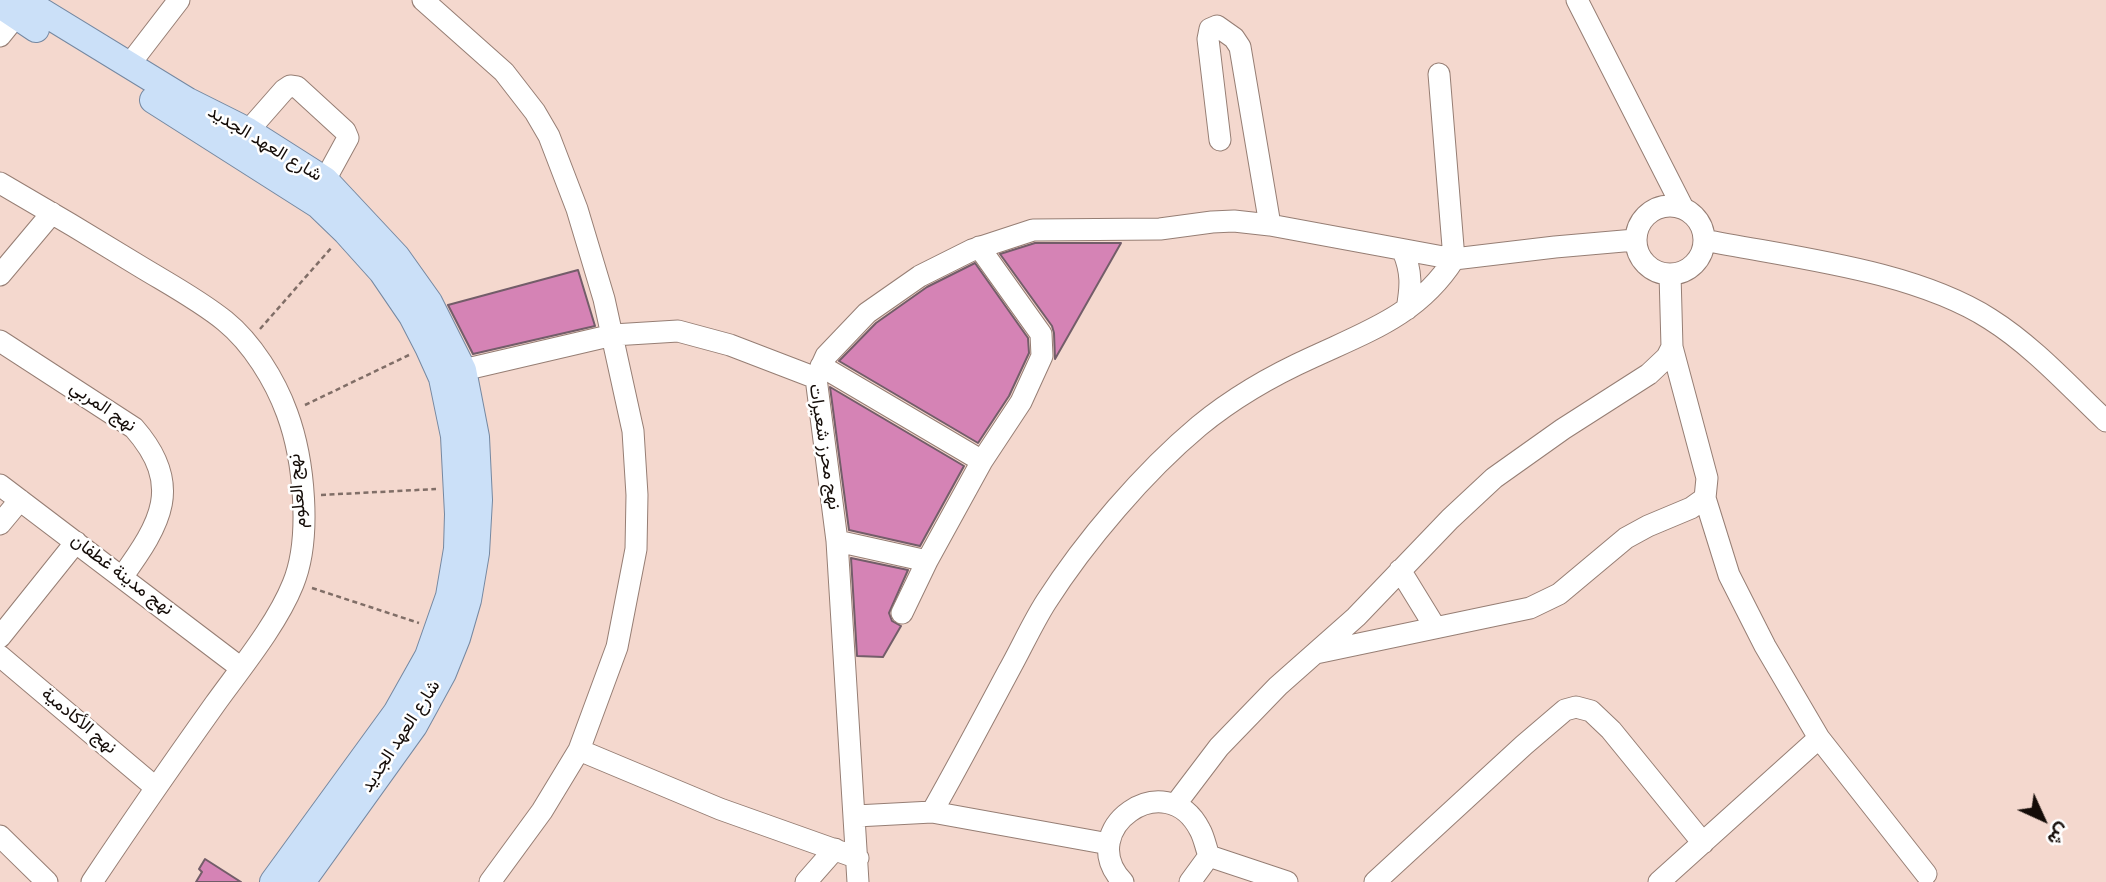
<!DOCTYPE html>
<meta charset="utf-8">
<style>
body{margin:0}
#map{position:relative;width:2106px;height:882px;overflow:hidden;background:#f4d8ce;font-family:Overpass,Vazirmatn,sans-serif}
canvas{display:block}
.north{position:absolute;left:2008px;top:784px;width:70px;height:70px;-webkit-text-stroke:5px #fff;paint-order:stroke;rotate:135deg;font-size:19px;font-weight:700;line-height:28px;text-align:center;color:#140c08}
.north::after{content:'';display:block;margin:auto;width:24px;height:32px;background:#140c08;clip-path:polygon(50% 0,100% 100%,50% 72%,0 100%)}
</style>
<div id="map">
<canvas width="2106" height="882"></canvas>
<div class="north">ش</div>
</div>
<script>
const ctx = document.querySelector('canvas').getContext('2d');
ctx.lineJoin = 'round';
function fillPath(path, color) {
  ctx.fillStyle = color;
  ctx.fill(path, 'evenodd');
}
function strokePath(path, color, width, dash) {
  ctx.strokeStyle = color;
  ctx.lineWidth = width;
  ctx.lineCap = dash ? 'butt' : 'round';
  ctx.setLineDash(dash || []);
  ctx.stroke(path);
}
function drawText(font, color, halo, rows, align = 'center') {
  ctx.font = font + ' Overpass,Vazirmatn,sans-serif';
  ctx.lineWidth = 5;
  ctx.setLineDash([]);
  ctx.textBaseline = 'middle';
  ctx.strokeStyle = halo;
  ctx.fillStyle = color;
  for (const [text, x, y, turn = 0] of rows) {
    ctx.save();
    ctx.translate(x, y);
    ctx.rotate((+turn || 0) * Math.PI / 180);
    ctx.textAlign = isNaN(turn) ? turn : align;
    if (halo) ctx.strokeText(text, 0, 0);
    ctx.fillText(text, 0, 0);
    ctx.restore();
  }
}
const building = new Path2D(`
 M 1035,243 L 1121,243 L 1055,359 L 1054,333 L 1052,326 L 1000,254 Z
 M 975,263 L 1028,338 L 1029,353 L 1009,396 L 978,443 L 839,361 L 876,323 L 927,287 Z
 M 578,270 L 595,326 L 473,354 L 448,305 Z
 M 830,387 L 964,466 L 920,546 L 849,530 Z
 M 851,558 L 908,570 L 889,613 L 892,621 L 901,626 L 883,657 L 857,656 Z
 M 205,859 L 241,882 L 196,882 L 202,872 L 199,869 Z`);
fillPath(building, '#d583b5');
strokePath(building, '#735d69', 2);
const minor = new Path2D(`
 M 423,0 L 504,72 L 535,112 L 549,136 L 577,209 L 604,299 L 633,431 L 637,495 L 636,549 L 617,647 L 579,750 L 542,811 L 490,882
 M 1577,0 L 1683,208
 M 0,36 L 25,5
 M 129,65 L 179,0
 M 248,131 L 284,90 L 290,86 L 297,87 L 345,131 L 348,138 L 325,180
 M 1220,140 L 1208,39 L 1210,29 L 1217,26 L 1234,38 L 1240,47 L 1270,225
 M 0,183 C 47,210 94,238 141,267 C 169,284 199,300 225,321 C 252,343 275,380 287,413 C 304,459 312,538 293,584 C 277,624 241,668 215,704 C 173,763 132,822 92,882
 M1636 240a34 34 0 1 1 68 0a34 34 0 1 1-68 0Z
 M 1704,240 C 1794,258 1913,270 1990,319 C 2033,346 2069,386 2106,421
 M 1403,251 C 1412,272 1411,287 1407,309
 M 0,275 L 52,213
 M 0,341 L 134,428 C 184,485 161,523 122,577
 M 821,366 L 982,461
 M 451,375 L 463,370 L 613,335 L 678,331 L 730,345 L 816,378 L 837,541 L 858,882
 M 816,378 L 826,356 L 867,313 L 920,276 L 972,250 L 1033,230 L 1160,229 L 1212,222 L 1234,221 L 1270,225 L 1454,259 L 1555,247 L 1635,240
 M 0,485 L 241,668
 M 1705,498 L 1729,575 L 1765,646 L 1819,738 L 1926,874
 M 0,524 L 20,500
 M 837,541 L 927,561
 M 1400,570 L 1435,627
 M 902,613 L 927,561 L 982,461 L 1021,402 L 1042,356 L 1041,334 L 979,247
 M 0,637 L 76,542
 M 1316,653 L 1530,608 L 1559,594 L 1626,538 L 1648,526 L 1691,508 L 1705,498 L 1707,478 L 1672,347 L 1670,274
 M 0,656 L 155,787
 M 579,750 L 720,809 L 858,858
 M 1175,805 L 1219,747 L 1278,686 L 1356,617 L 1450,519 L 1494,478 L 1563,429 L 1649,374 L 1667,357 L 1672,347
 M 932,812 C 958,766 983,719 1008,672 C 1021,649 1032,624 1046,602 C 1085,541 1144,472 1199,426 C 1233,398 1273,375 1313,357 C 1369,331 1419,314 1454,259 L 1439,74
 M 856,816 L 932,812 L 1109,844
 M 0,836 L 47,882
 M 1209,856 L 1287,882
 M 806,882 L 835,849
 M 1123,882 C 1073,830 1166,763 1200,830 C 1204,837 1206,848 1209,856 L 1190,882
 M 1375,882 L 1524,745 L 1565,710 L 1576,707 L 1591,711 L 1611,730 L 1703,843
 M 1659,882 L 1819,738`);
const major = new Path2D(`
 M 23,0 L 188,101 L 248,131 L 325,180 L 397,257 L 429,302 L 463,370 L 476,437 L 479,500 L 476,553 L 468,600 L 457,638 L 443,673 L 414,726 L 302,882
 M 0,5 L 36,29
 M 153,100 L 318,205 L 346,232 L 382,272 L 412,316 L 428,347 L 442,378 L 454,436 L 458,514 L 457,549 L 449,596 L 428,656 L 396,713 L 273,882`);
strokePath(minor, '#967e74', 23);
strokePath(major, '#7588a1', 28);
strokePath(new Path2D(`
 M 260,329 L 332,247
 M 305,405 L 409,355
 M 321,495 L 436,489
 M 312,588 L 419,623`), '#806e67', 2.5, [5, 3.5]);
strokePath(minor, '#fff', 21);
strokePath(major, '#cbe0f8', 26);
drawText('18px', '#140c08', '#fff', [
 ["شارع العهد الجديد",264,145,31],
 ["نهج المربي",102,408,34],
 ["نهج محرز شعيرات",823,447,81],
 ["نهج العلوم",299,491,-95],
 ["نهج مدينة غطفان",121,576,37],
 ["نهج الأكادمية",78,722,40],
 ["شارع العهد الجديد",402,737,-57]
]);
</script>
